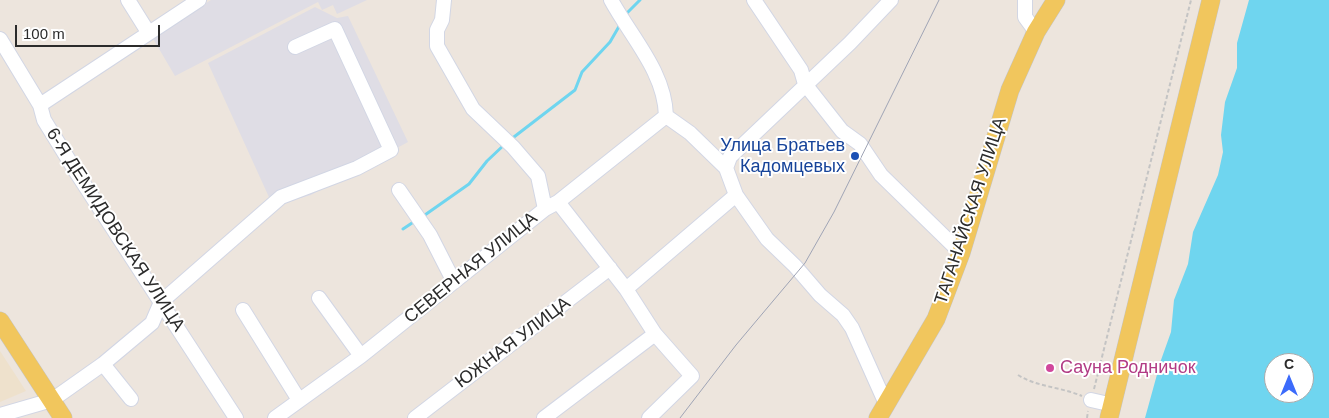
<!DOCTYPE html>
<meta charset="utf-8">
<style>
body{margin:0}
#map{position:relative;width:1329px;height:418px;overflow:hidden;background:#ede5dd;font-family:Helvetica,sans-serif}
canvas{display:block}
.north{position:absolute;left:1264px;top:353px;width:50px;height:50px;box-sizing:border-box;background:#fff;border:1px solid #aaa;border-radius:50%;rotate:0deg;font-size:14px;font-weight:700;line-height:20px;text-align:center;color:#2b2b2b}
.north::after{content:'';display:block;margin:auto;width:18px;height:22px;background:#3c6bfb;clip-path:polygon(50% 0,100% 100%,50% 72%,0 100%)}
.scale{position:absolute;left:15px;top:25px;width:145px;height:22px;box-sizing:border-box;border:2px solid #2b2b2b;border-top:0;padding-left:6px;font-size:15px;line-height:18px;white-space:nowrap;color:#2b2b2b;-webkit-text-stroke:4px #fff;paint-order:stroke}
</style>
<div id="map">
<canvas width="1329" height="418"></canvas>
<div class="north">С</div>
<div class="scale">100 m</div>
</div>
<script>
const ctx = document.querySelector('canvas').getContext('2d');
ctx.lineJoin = 'round';
function fillPath(path, color) {
  ctx.fillStyle = color;
  ctx.fill(path, 'evenodd');
}
function strokePath(path, color, width, dash) {
  ctx.strokeStyle = color;
  ctx.lineWidth = width;
  ctx.lineCap = dash ? 'butt' : 'round';
  ctx.setLineDash(dash || []);
  ctx.stroke(path);
}
function drawText(font, color, halo, rows, align = 'center') {
  ctx.font = font + ' Helvetica,sans-serif';
  ctx.lineWidth = 4;
  ctx.setLineDash([]);
  ctx.textBaseline = 'middle';
  ctx.strokeStyle = halo;
  ctx.fillStyle = color;
  for (const [text, x, y, turn = 0] of rows) {
    ctx.save();
    ctx.translate(x, y);
    ctx.rotate((+turn || 0) * Math.PI / 180);
    ctx.textAlign = isNaN(turn) ? turn : align;
    if (halo) ctx.strokeText(text, 0, 0);
    ctx.fillText(text, 0, 0);
    ctx.restore();
  }
}
fillPath(new Path2D(`
 M 211,0 L 367,0 L 337,14 L 333,5 L 322,10 L 318,2 L 175,76 L 152,37 Z
 M 315,7 L 337,18 L 348,16 L 408,142 L 311,195 L 273,206 L 208,63 Z`), '#dfdde5');
fillPath(new Path2D(`
 M 0,351 L 26,391 L 0,402 Z`), '#eee1cc');
fillPath(new Path2D(`
 M 1249,0 L 1329,0 L 1329,418 L 1145,418 L 1161,360 L 1171,332 L 1174,300 L 1188,264 L 1193,232 L 1218,175 L 1223,152 L 1221,135 L 1225,102 L 1237,68 L 1237,43 ZM 1274,363 L 1304,363 L 1304,393 L 1274,393 Z`), '#6fd5ef');
strokePath(new Path2D(`
 M 624,16 L 640,0
 M 510,140 L 575,90 L 582,72 L 610,42 L 621,23
 M 422,217 L 469,184 L 487,161 L 505,144
 M 403,229 L 415,221`), '#6fd5ef', 3);
const minor = new Path2D(`
 M 128,0 L 148,32
 M 444,0 L 442,20 L 437,30 L 437,46 L 473,109 L 513,147 L 538,176 L 545,209
 M 611,0 C 631,37 665,72 666,116 L 690,133 L 726,168 L 736,195 L 767,239 L 795,266 L 820,295 L 843,315 L 852,328 L 886,404
 M 754,0 L 801,70 L 805,84 L 842,131 L 860,144 L 881,175 L 961,253
 M 1025,0 L 1025,17 L 1036,32
 M 0,39 L 40,105 L 44,120 L 78,175 L 236,418
 M 40,105 L 199,0
 M 726,168 L 730,157 L 850,43 L 891,0
 M 399,190 L 430,235 L 454,282
 M 558,202 L 626,289 L 655,334 L 692,376 L 649,418
 M 626,289 L 736,195
 M 319,298 L 361,356
 M 243,310 L 299,400
 M 103,364 L 131,399
 M 1091,400 L 1113,405
 M 0,415 L 52,400 L 103,364 L 152,323 L 161,302 L 281,197 L 357,168 L 391,150 L 335,29 L 295,47
 M 275,418 L 361,356 L 545,209 L 558,202 L 666,116
 M 415,418 L 610,268
 M 544,418 L 655,334`);
const major = new Path2D(`
 M 0,321 L 63,418
 M 878,418 L 936,319 L 961,253 L 1010,90 L 1036,32 L 1056,0
 M 1109,418 L 1211,0`);
strokePath(minor, '#d2d6e4', 16);
strokePath(major, '#c4c4c4', 19);
strokePath(new Path2D(`
 M 1018,375 C 1037,387 1061,387 1082,396
 M 1094,389 L 1191,0
 M 1087,418 L 1088,411`), '#c4c4c4', 2, [4, 2.5]);
strokePath(minor, '#fff', 14);
strokePath(major, '#f1c65d', 18);
strokePath(new Path2D(`
 M 680,418 L 736,345 L 805,263 L 834,212 L 939,0`), '#9fa4b5', 1);
for (const [x, y, r, color] of [
 [855,156,5,"#1a4fb4"],
 [1050,368,5,"#d1479c"]
]) {
  const dot = new Path2D();
  dot.arc(x, y, r, 0, 2 * Math.PI);
  ctx.fillStyle = color;
  ctx.fill(dot);
  strokePath(dot, '#fff', 2);
}
drawText('18px', '#164399', '#fff', [
 ["Улица Братьев",845,146],
 ["Кадомцевых",845,167]
], 'right');
drawText('18px', '#2b2b2b', '#fff', [
 ["ТАГАНАЙСКАЯ УЛИЦА",971,211,-72],
 ["6-Я ДЕМИДОВСКАЯ УЛИЦА",115,230,57],
 ["СЕВЕРНАЯ УЛИЦА",471,268,-39],
 ["ЮЖНАЯ УЛИЦА",513,343,-37]
]);
drawText('18px', '#b23c85', '#fff', [
 ["Сауна Родничок",1060,368]
], 'left');
</script>
